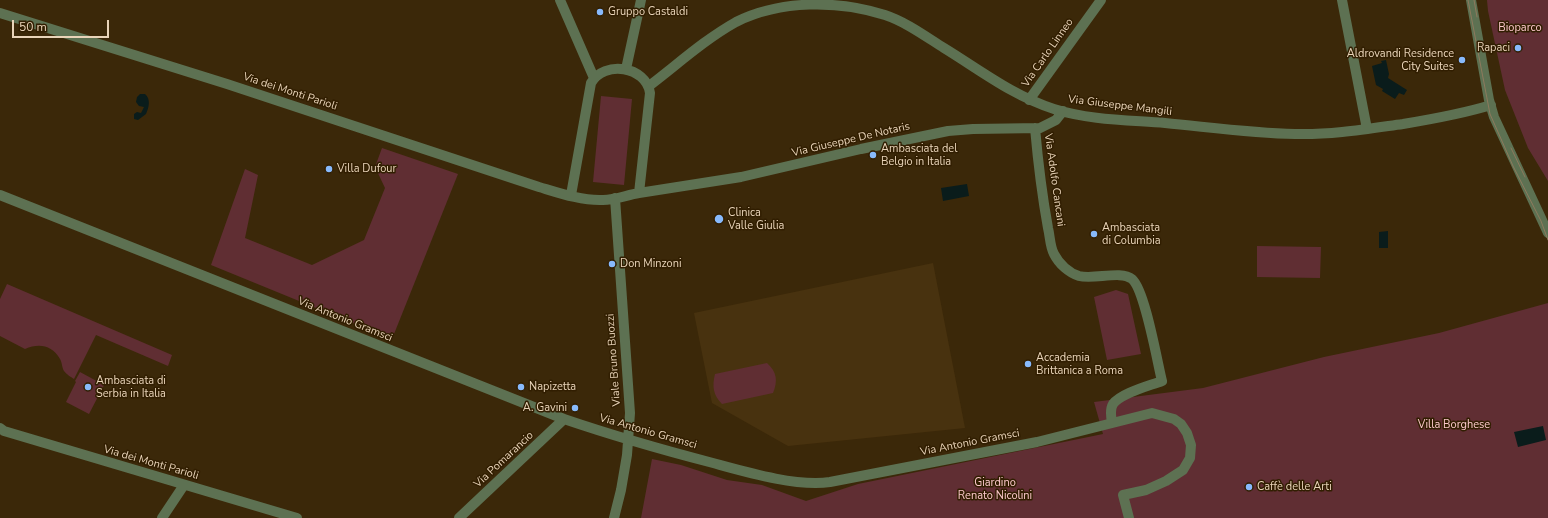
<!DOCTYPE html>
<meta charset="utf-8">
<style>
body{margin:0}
#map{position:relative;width:1548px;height:518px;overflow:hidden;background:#3b2809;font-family:"Nunito Sans",sans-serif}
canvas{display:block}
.scale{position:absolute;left:12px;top:20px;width:97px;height:18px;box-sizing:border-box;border:2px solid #e9d4b9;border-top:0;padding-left:5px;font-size:12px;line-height:14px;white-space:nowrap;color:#e9d4b9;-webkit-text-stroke:3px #311e01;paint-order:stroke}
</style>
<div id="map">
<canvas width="1548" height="518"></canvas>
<div class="scale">50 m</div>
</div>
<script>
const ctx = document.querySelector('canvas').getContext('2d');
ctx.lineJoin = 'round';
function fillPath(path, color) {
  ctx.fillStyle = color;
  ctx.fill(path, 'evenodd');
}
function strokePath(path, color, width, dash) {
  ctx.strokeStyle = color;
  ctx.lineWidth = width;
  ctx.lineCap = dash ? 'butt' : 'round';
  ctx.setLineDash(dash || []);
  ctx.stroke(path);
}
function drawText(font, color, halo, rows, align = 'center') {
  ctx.font = font + ' "Nunito Sans",sans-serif';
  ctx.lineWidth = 3;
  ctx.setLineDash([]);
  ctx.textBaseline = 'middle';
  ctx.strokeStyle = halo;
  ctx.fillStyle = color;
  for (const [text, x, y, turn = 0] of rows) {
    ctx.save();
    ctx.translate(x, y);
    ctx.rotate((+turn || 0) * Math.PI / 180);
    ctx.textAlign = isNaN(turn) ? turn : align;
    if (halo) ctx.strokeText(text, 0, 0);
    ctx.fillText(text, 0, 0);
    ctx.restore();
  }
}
fillPath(new Path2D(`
 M 933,263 L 965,428 L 788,446 L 712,403 L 694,313 Z`), '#48320f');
fillPath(new Path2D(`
 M 1487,0 L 1548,0 L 1548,181 L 1528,148 L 1505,90 L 1488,11 Z
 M 601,96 L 632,99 L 624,185 L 593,182 Z
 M 382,148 L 458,174 L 392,339 L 211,265 L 245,169 L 258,175 L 245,238 L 312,265 L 364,240 L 385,188 L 375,167 Z
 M 1257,246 L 1321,247 L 1320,278 L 1257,277 Z
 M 7,284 L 172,355 L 168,366 L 96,335 L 74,379 C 71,377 66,374 64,371 C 62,368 62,362 60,359 C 52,345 39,343 25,349 L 0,336 L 0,299 Z
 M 1116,290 L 1128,294 L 1141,354 L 1107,360 L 1094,297 Z
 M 1548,303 L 1548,518 L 641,518 L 652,459 L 681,465 L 727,480 L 762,485 L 806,501 L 858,484 L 1103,434 L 1094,402 L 1203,388 L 1324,357 L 1439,333 Z
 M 767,363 C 777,372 778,381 773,393 L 722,404 C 713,395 712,386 715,374 Z
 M 80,372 L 104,385 L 89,414 L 66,402 L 76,382 L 75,381 Z`), '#602e33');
fillPath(new Path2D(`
 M 1386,60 L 1389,74 L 1388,78 L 1407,90 L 1404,95 L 1399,93 L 1395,99 L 1382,91 L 1383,89 L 1376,85 L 1372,66 L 1382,63 L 1381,61 Z
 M 140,94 L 145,94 C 151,99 149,107 146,114 L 138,120 L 134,119 L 134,114 L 137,112 L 141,113 L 144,107 L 139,106 L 136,102 L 137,97 Z
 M 967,184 L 969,196 L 943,201 L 941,188 Z
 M 1388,231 L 1388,248 L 1379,248 L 1379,232 Z
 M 1543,426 L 1546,440 L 1518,447 L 1514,432 Z`), '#0a1c1b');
strokePath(new Path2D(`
 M 560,0 L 594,78
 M 1342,0 L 1367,129
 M 1471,0 L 1489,100 L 1494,117 L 1548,233
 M 0,13 L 227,84 L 539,187 C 559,193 582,201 603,200 C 615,200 627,195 639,193 L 650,93 C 646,66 604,60 591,83 L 571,195
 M 626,69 L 641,0
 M 649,86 C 678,64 704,40 736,22 C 780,0 838,0 885,15 C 906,22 925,36 944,48 C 980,70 1013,96 1054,109 C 1089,120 1128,120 1165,123 C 1208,127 1252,133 1295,134 C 1332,135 1367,129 1403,124 C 1433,119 1462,114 1491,105
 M 1029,100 L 1101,0
 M 1035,128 C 1038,162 1042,195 1048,228 C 1050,236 1050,247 1054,254 C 1059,264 1069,273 1079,276 C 1094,280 1121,270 1132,279 C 1145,290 1157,361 1162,381 C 1149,386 1121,393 1113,404 C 1110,409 1111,417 1112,422
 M 639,193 L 741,177 L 861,149 L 948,131 L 973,129 L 1040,128 L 1056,120 L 1063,111
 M 0,195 L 564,419 C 614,436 663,450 713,463 C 746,472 797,487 830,482 L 1037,442 L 1152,413 L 1174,419 L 1181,424 L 1187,433 L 1191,445 L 1190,458 L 1183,470 L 1166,481 L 1146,490 L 1123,495 L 1129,518
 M 0,428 L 4,431 L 297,518
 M 162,518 L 184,485
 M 459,518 L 564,419
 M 614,518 L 621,490 L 627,455 L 630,413 L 615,198`), '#5d7152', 10);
strokePath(new Path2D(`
 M 1468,0 L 1490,114 L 1513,166 L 1541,221 L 1548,240
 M 1474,0 L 1477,17
 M 1511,148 L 1525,177`), '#8e7a5d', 1);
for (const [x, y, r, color] of [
 [600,12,4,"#88bafc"],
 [1518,48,4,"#88bafc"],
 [1462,60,4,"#88bafc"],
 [873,155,4,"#88bafc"],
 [329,169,4,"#88bafc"],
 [719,219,5,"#88bafc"],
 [1094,234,4,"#88bafc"],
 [612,264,4,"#88bafc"],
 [1028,364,4,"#88bafc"],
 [88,387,4,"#88bafc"],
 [521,387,4,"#88bafc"],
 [575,408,4,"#88bafc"],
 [1249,487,4,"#88bafc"]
]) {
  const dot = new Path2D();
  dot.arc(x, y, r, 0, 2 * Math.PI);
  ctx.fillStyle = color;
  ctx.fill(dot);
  strokePath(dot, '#311e01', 1.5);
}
drawText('11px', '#e9d4b9', '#311e01', [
 ["Gruppo Castaldi",608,12],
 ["Rapaci",1510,48,"right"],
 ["Aldrovandi Residence",1454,54,"right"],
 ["City Suites",1454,67,"right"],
 ["Ambasciata del",881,149],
 ["Belgio in Italia",881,162],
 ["Villa Dufour",337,169],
 ["Clinica",728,213],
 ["Valle Giulia",728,226],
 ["Ambasciata",1102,228],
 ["di Columbia",1102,241],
 ["Don Minzoni",620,264],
 ["Accademia",1036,358],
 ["Brittanica a Roma",1036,371],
 ["Ambasciata di",96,381],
 ["Serbia in Italia",96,394],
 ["Napizetta",529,387],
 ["A. Gavini",567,408,"right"],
 ["Caffè delle Arti",1257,487]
], 'left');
drawText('11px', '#fcc8cb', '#311e01', [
 ["Bioparco",1520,28],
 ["Villa Borghese",1454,425],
 ["Giardino",995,483],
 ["Renato Nicolini",995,496]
]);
drawText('11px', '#e9d4b9', '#311e01', [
 ["Via Carlo Linneo",1048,53,-55],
 ["Via dei Monti Parioli",290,92,18],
 ["Via Giuseppe Mangili",1120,106,7],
 ["Via Giuseppe De Notaris",851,140,-13],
 ["Via Adolfo Cancani",1054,180,82],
 ["Via Antonio Gramsci",345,320,22],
 ["Viale Bruno Buozzi",614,360,-94],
 ["Via Antonio Gramsci",648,432,16],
 ["Via Antonio Gramsci",970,443,-11],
 ["Via Pomarancio",504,460,-43],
 ["Via dei Monti Parioli",151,463,16]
]);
</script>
